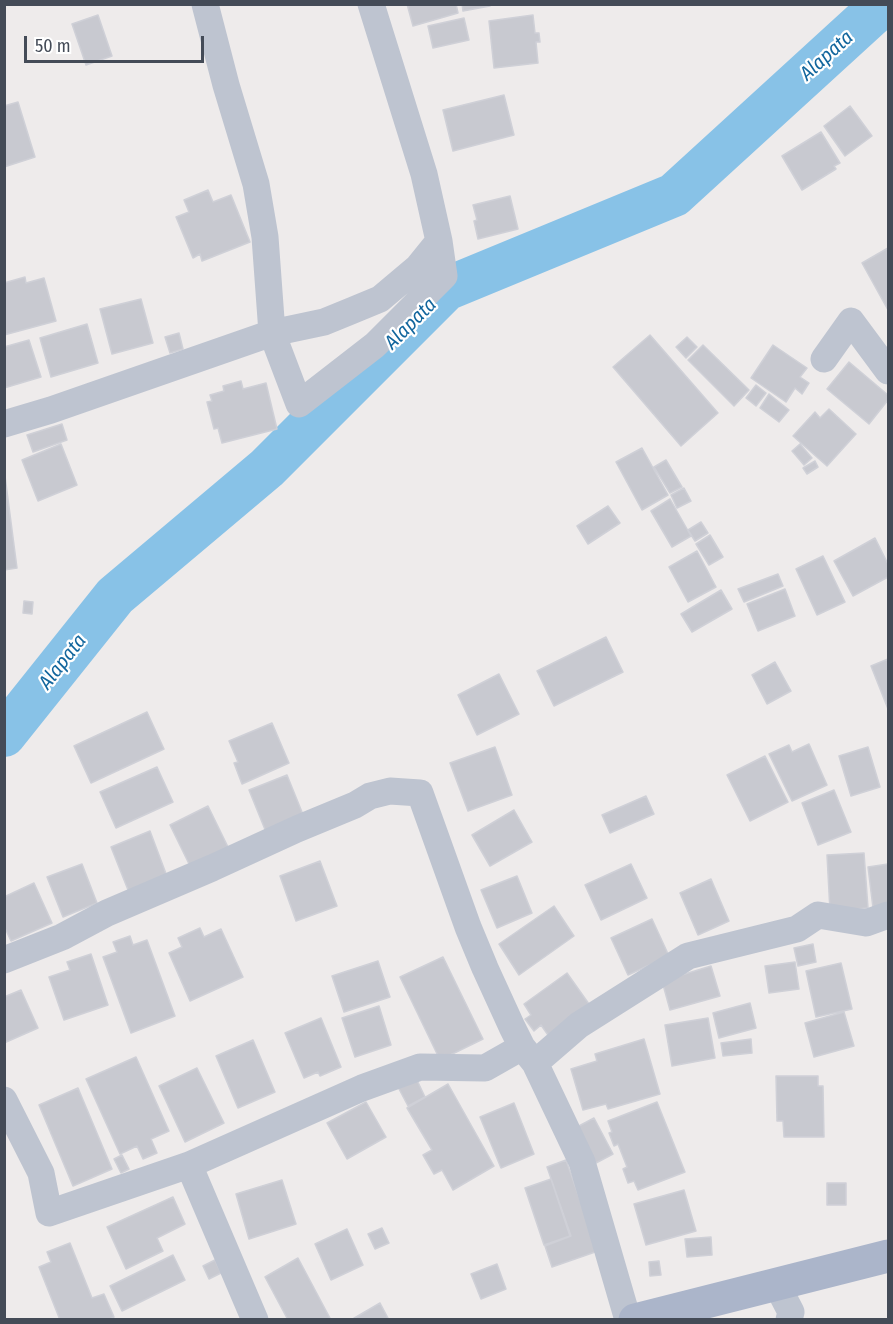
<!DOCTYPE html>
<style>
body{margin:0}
#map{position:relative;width:893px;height:1324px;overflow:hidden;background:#eeebeb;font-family:"Fira Sans Condensed",sans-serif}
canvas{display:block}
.frame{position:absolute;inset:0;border:6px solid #444b57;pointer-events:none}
.scale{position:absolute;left:24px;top:36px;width:180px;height:27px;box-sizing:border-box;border:3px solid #444b57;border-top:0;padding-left:8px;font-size:18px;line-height:21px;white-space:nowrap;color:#444b57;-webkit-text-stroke:4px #fff;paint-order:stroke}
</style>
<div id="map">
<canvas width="893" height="1324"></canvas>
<div class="frame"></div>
<div class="scale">50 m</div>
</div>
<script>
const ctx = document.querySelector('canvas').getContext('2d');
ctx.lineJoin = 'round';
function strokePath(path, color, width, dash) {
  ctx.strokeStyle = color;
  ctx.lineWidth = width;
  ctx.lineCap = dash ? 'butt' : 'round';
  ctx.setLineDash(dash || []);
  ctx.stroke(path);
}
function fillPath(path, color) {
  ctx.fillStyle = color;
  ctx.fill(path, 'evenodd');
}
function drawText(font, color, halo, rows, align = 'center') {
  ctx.font = font + ' "Fira Sans Condensed",sans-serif';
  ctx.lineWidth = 4.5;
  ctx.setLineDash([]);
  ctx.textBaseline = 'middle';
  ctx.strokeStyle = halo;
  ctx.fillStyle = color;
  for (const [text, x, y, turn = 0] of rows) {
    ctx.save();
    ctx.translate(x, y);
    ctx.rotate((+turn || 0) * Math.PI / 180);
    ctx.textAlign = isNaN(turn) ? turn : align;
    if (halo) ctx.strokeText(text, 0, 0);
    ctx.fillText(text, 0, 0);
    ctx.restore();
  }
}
strokePath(new Path2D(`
 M 4,735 L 115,596 L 267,468 L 446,289 L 674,195 L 883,4`), '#88c2e7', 44);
const building = new Path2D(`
 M 407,4 L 456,4 L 458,13 L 413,26 Z
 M 462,4 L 490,4 L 490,6 L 463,11 Z
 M 98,15 L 112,56 L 86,65 L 72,24 Z
 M 533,15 L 535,33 L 539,33 L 540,42 L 536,42 L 538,63 L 494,68 L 489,21 Z
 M 464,18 L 469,40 L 433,48 L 428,26 Z
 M 504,95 L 514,135 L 453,151 L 443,110 Z
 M 18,102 L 35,157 L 4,167 L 4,106 Z
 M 850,106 L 872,136 L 845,156 L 824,126 Z
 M 821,132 L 840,163 L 834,166 L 836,169 L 802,190 L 782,156 Z
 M 208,190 L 213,202 L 231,195 L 250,242 L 202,261 L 200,254 L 193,258 L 176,217 L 189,212 L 184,200 Z
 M 510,196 L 518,229 L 478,239 L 474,221 L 477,220 L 473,205 Z
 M 888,248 L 888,310 L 862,263 Z
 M 25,277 L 26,283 L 44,278 L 56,321 L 4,335 L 4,283 Z
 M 141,299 L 153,343 L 112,354 L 100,309 Z
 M 87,324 L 98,363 L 51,377 L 40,338 Z
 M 179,333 L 183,349 L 170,353 L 165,337 Z
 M 650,335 L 718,413 L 681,446 L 613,367 Z
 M 687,337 L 697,347 L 686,358 L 676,347 Z
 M 29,340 L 41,377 L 4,388 L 4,347 Z
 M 703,345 L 749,390 L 734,406 L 688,360 Z
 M 773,345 L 807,368 L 800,377 L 809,383 L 802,394 L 795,388 L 786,402 L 751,378 Z
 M 849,362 L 888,395 L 888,400 L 869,424 L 827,389 Z
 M 241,381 L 243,389 L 266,383 L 277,429 L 222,443 L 218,428 L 214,429 L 207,402 L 212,401 L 210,395 L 224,391 L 223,386 Z
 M 756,385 L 766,393 L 756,406 L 746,398 Z
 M 769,394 L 789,410 L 779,422 L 760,408 Z
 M 829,409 L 856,434 L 827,466 L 793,436 L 815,412 L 820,418 Z
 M 62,424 L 67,440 L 33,452 L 27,435 Z
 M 61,444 L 77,485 L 38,501 L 22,460 Z
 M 800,444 L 812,458 L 804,465 L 792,451 Z
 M 642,448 L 668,495 L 642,510 L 616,462 Z
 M 666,460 L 682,487 L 670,493 L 654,467 Z
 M 815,461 L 818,467 L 807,474 L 803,468 Z
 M 5,476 L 17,568 L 4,570 L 4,476 Z
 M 684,488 L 691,501 L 677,508 L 671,495 Z
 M 670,499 L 691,536 L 672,547 L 651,511 Z
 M 608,506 L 620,523 L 588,544 L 577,526 Z
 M 701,522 L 708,533 L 695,541 L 688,530 Z
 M 710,535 L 723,557 L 709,565 L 696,544 Z
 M 875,538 L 888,564 L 888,577 L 853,596 L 834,561 Z
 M 697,551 L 716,587 L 688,602 L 669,567 Z
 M 823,556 L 845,602 L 817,615 L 796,569 Z
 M 778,574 L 783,586 L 744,602 L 738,589 Z
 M 785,589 L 795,616 L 758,631 L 747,604 Z
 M 721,590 L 732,609 L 692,632 L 681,614 Z
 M 24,601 L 33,602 L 32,614 L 23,613 Z
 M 606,637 L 623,672 L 554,706 L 537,671 Z
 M 888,659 L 888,709 L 871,666 Z
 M 775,662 L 791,691 L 767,704 L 752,675 Z
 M 499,674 L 519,714 L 477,735 L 458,695 Z
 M 147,712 L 164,749 L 91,783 L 74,746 Z
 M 272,723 L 289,763 L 242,784 L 234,763 L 238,762 L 229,741 Z
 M 809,744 L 827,785 L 792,801 L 769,754 L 789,745 L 792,752 Z
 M 495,747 L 512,795 L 468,811 L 450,763 Z
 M 868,747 L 880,787 L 851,796 L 839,756 Z
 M 765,756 L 788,802 L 750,821 L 727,775 Z
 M 157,767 L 173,802 L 116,828 L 100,792 Z
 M 287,775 L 304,817 L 266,832 L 249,790 Z
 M 834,790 L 851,832 L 818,845 L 802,803 Z
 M 646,796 L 654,814 L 610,833 L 602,815 Z
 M 208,806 L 229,849 L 191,868 L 170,825 Z
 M 514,810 L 532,842 L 490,866 L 472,835 Z
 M 150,831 L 168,879 L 130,895 L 111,847 Z
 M 864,853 L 868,908 L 830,911 L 827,855 Z
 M 320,861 L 337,906 L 296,921 L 280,876 Z
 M 82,864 L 97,903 L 63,917 L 47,877 Z
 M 631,864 L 647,898 L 601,920 L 585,885 Z
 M 888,864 L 888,906 L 873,908 L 868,867 Z
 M 517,876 L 532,913 L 497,928 L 481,890 Z
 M 711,879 L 729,921 L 698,935 L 680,893 Z
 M 34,883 L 52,923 L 11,941 L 4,926 L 4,897 Z
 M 554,906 L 574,936 L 519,975 L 499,944 Z
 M 652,919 L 669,956 L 628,975 L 611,938 Z
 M 200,928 L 204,937 L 221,929 L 243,977 L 190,1001 L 169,953 L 182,947 L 178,938 Z
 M 130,936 L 133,945 L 147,940 L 175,1016 L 131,1033 L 103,957 L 117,952 L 113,942 Z
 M 813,944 L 816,962 L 798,966 L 794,948 Z
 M 91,954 L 108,1005 L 64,1020 L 49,977 L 70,970 L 67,962 Z
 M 443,957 L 483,1039 L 440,1060 L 400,977 Z
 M 378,961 L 390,997 L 344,1012 L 332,976 Z
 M 795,962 L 799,989 L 769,993 L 765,966 Z
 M 841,963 L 852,1009 L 816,1017 L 806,971 Z
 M 711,966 L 720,996 L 670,1010 L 662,981 Z
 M 567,973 L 589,1004 L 548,1035 L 541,1025 L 534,1031 L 525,1019 L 531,1015 L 524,1004 Z
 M 21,990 L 38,1028 L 4,1043 L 4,997 Z
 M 750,1003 L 756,1028 L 719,1038 L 713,1013 Z
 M 379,1006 L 391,1045 L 355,1057 L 342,1018 Z
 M 844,1012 L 854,1046 L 814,1057 L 805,1023 Z
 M 321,1018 L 341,1067 L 320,1076 L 318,1072 L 304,1078 L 285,1033 Z
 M 708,1018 L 715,1058 L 672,1066 L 665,1025 Z
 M 644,1039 L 660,1094 L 608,1109 L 606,1104 L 583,1110 L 571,1069 L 597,1061 L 595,1054 Z
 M 751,1039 L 752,1053 L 723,1056 L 721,1043 Z
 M 253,1040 L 275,1092 L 238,1108 L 216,1056 Z
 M 136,1057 L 169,1131 L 151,1139 L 157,1153 L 143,1159 L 137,1146 L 120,1154 L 86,1079 Z
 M 197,1068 L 224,1123 L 185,1142 L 159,1086 Z
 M 776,1076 L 818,1076 L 818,1086 L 823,1086 L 824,1137 L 784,1137 L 783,1121 L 777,1121 Z
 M 416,1078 L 425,1097 L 408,1106 L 398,1087 Z
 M 448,1084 L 494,1166 L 453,1190 L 442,1170 L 434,1174 L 423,1155 L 432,1150 L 407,1108 Z
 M 78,1088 L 112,1169 L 73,1186 L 39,1105 Z
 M 366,1102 L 386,1137 L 347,1159 L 327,1123 Z
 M 657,1102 L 685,1172 L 638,1190 L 634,1181 L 628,1183 L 623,1169 L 627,1167 L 618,1144 L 614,1146 L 609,1133 L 612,1132 L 608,1121 Z
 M 514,1103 L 534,1154 L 501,1168 L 480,1117 Z
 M 594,1118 L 613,1154 L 596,1163 L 577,1127 Z
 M 122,1155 L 129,1169 L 121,1173 L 114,1159 Z
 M 566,1160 L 598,1251 L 552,1267 L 545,1246 L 571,1236 L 547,1167 Z
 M 551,1179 L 570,1236 L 544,1245 L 525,1188 Z
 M 282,1180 L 296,1224 L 249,1239 L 236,1194 Z
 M 827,1183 L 846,1183 L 846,1205 L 827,1205 Z
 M 684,1190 L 696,1231 L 646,1245 L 634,1204 Z
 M 173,1197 L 185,1224 L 157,1238 L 163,1251 L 126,1269 L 107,1227 Z
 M 382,1228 L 389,1243 L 375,1249 L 368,1234 Z
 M 347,1229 L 363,1265 L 331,1280 L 315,1244 Z
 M 711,1237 L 712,1255 L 687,1257 L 685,1239 Z
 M 70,1243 L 92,1298 L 104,1294 L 114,1317 L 108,1320 L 60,1320 L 39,1267 L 51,1262 L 47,1252 Z
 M 173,1255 L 185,1280 L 122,1311 L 110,1286 Z
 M 298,1258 L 331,1320 L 288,1320 L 265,1277 Z
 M 215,1260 L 221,1273 L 209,1279 L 203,1266 Z
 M 659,1261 L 661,1275 L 650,1276 L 649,1262 Z
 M 497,1264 L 506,1289 L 481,1299 L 471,1274 Z
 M 380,1303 L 389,1320 L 351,1320 Z`);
fillPath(building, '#c8c9d0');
strokePath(building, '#cfd0d7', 1.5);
strokePath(new Path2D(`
 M 205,4 L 226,85 L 256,184 L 265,237 L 272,333 L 299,404 L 375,345 L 444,276 L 439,241
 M 824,359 L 851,321 L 888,371
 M 4,424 L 51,410 L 272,333 L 324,322 L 351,311 L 380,299 L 418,267 L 439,241 L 424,174 L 371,4
 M 4,960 L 62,937 L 107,913 L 212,868 L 297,829 L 355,805 L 370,796 L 390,791 L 420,793 L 468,927 L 485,968 L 512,1027 L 522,1047 L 535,1063 L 582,1162 L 628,1320
 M 535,1063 L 579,1025 L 688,956 L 797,929 L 818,915 L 866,923 L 888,915
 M 4,1100 L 41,1173 L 49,1213 L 189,1165 L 362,1088 L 420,1067 L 485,1068 L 522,1047
 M 189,1165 L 255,1320
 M 777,1285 L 791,1312 L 789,1320`), '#bec4d0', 27);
strokePath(new Path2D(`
 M 635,1320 L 888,1256`), '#abb5ca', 33);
drawText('italic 20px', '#12669d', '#fff', [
 ["Alapata",827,56,-42],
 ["Alapata",411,324,-45],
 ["Alapata",63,662,-52]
]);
</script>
